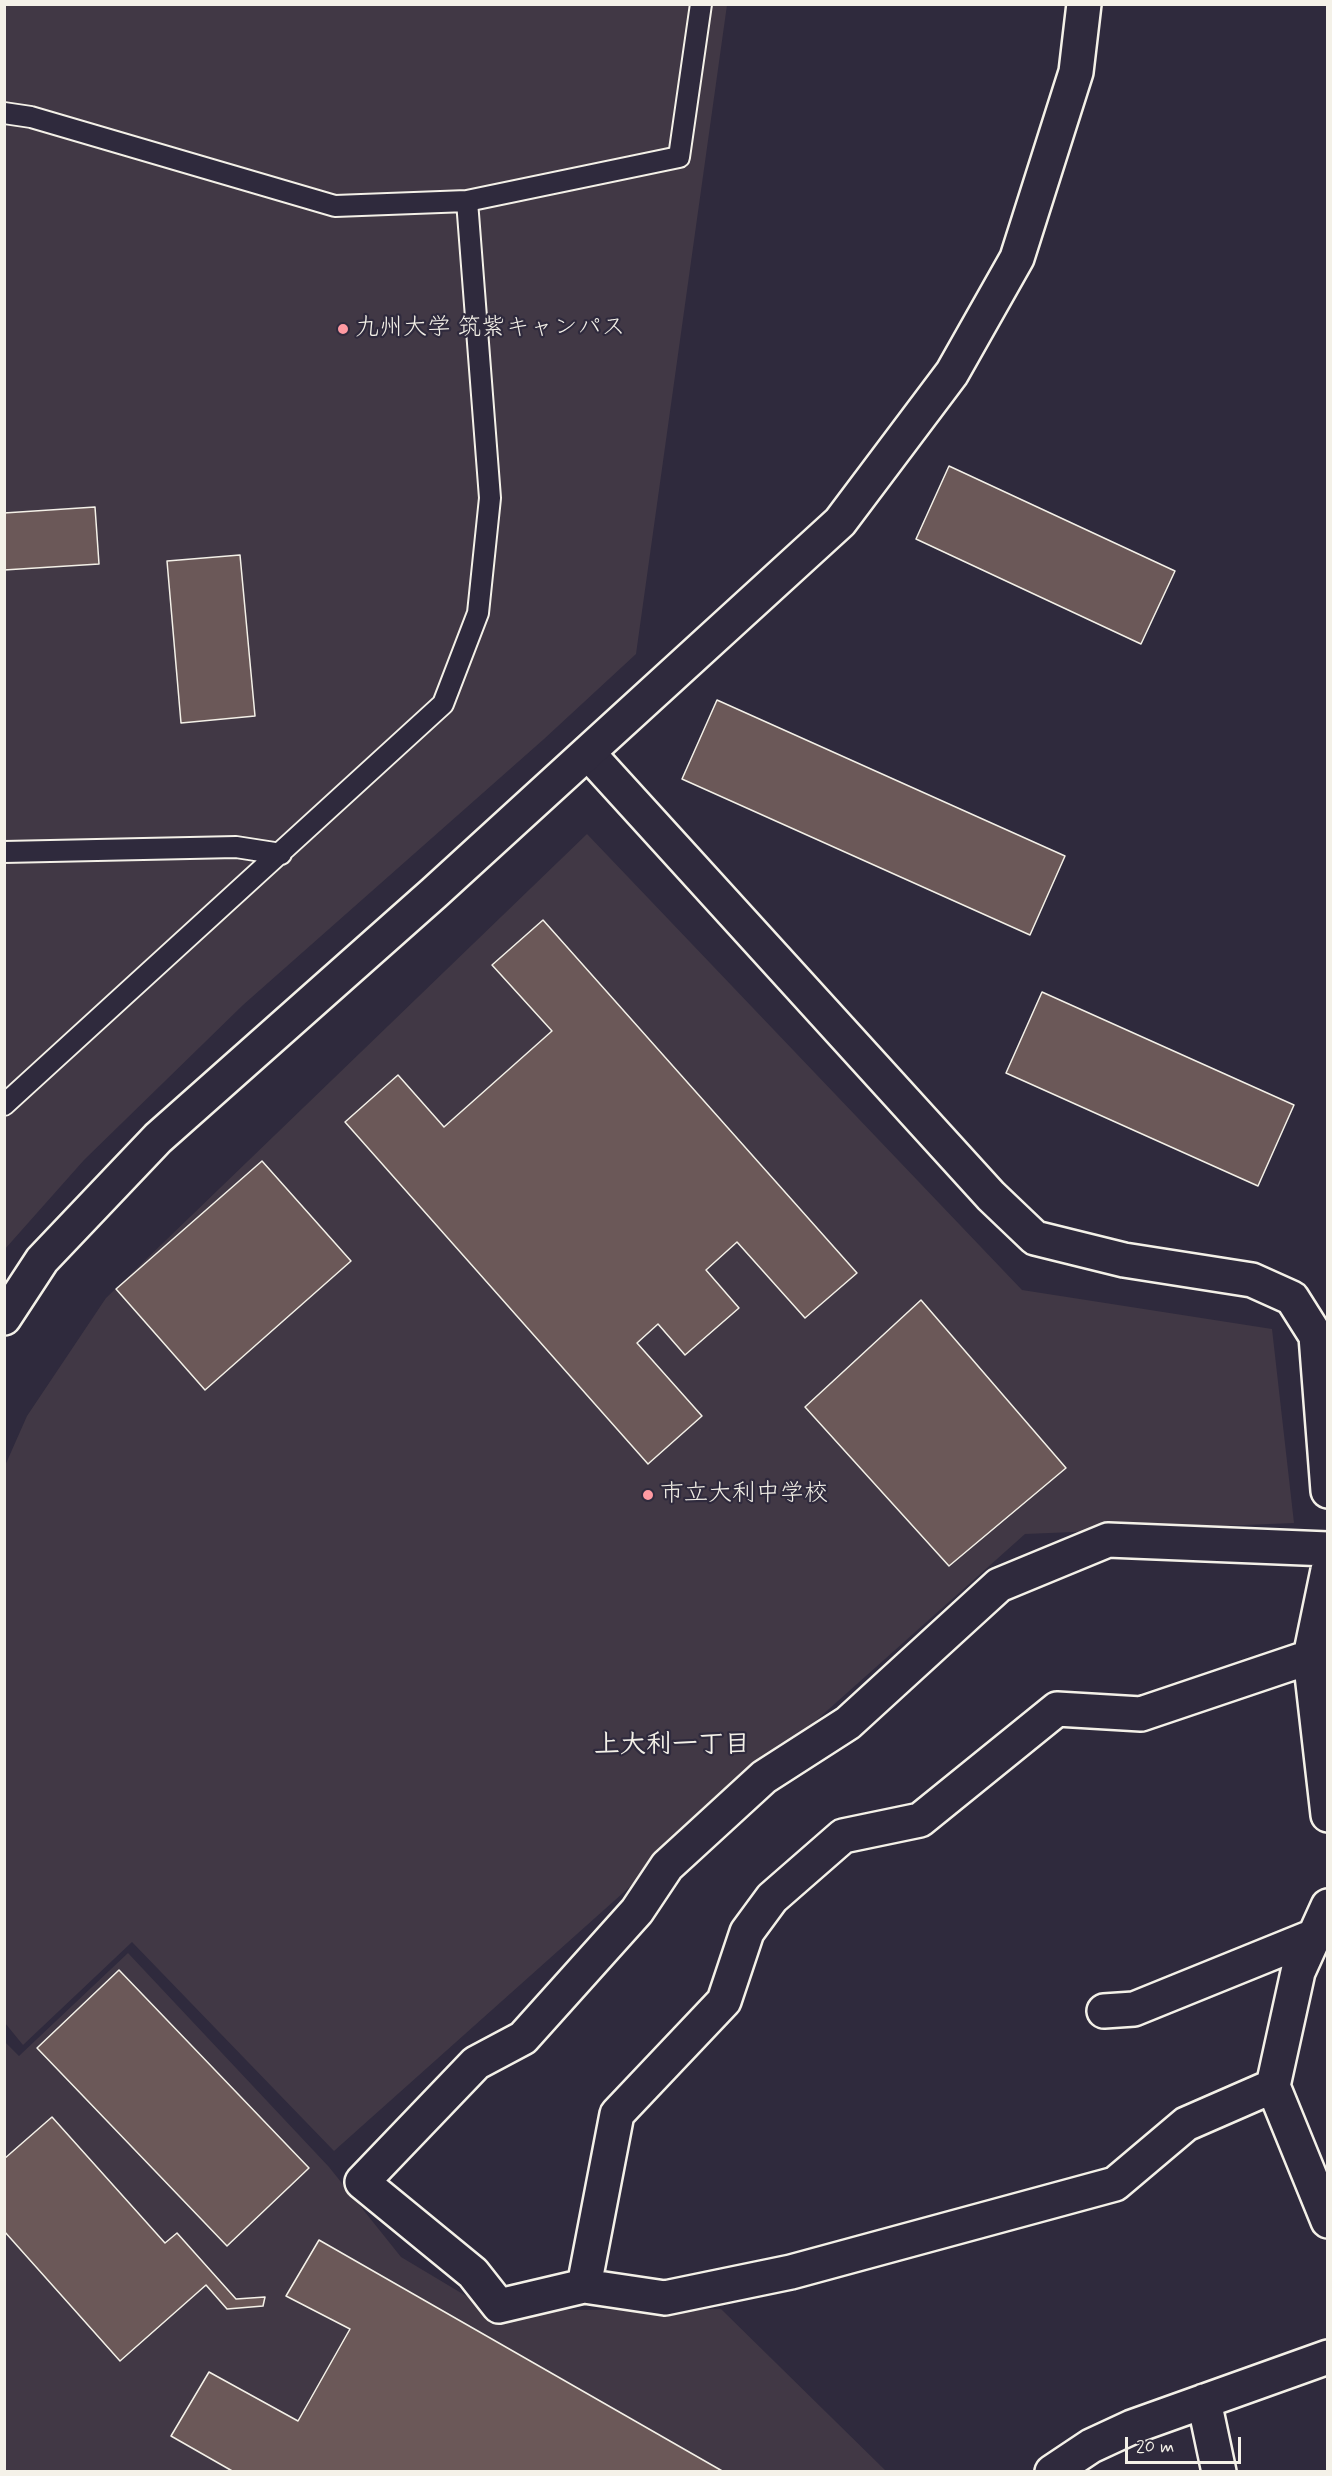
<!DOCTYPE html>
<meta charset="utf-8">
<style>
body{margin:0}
#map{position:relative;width:1332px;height:2476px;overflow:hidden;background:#2f2a3d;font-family:Mynerve,sans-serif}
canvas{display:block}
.frame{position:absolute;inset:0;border:6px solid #f4f1e8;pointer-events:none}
.scale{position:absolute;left:1125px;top:2437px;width:116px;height:27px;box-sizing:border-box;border:3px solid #f4f1e8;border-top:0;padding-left:8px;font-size:18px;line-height:21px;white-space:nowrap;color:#f4f1e8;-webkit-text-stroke:4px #2f2a3d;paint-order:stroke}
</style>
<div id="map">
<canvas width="1332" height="2476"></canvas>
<div class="frame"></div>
<div class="scale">20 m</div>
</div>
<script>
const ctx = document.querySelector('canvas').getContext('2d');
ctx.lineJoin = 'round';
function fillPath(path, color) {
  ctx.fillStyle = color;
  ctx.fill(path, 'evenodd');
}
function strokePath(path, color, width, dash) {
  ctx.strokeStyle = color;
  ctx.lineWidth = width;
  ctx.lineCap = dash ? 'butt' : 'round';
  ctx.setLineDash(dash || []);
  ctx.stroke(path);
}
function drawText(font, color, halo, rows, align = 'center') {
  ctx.font = font + ' Mynerve,"Klee One",sans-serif';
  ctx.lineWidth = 4.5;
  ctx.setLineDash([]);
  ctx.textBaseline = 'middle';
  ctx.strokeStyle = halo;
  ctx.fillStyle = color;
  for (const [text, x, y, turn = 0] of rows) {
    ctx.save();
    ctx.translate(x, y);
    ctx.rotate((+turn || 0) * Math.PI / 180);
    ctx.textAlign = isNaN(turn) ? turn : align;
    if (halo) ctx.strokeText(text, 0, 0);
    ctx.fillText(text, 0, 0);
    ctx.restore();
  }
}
fillPath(new Path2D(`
 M 5,5 L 727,5 L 636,654 L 544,739 L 243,1005 L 84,1160 L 5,1249 Z
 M 587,834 L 1022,1290 L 1272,1329 L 1294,1523 L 1025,1534 L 334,2151 L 132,1942 L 23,2045 L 5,2023 L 4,1468 L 27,1416 L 106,1298 Z
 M 128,1953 L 329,2167 L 401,2257 L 503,2318 L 553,2310 L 721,2309 L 886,2471 L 5,2471 L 4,2041 L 19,2056 Z`), '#413845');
const building = new Path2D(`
 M 949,466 L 1175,571 L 1141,644 L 916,539 Z
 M 95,507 L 99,564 L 4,570 L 4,513 Z
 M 240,555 L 255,716 L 181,723 L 167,561 Z
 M 717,700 L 1065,856 L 1030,935 L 682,779 Z
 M 543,920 L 857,1273 L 805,1318 L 737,1242 L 706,1270 L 739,1308 L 685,1355 L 658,1324 L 637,1343 L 702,1416 L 648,1464 L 345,1122 L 398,1075 L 444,1127 L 552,1031 L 492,965 Z
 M 1042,992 L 1294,1105 L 1258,1186 L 1006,1073 Z
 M 262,1161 L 351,1261 L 205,1390 L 116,1289 Z
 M 921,1300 L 1066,1468 L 949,1566 L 805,1407 Z
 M 119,1970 L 309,2168 L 227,2246 L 37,2048 Z
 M 52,2117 L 165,2243 L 177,2233 L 236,2299 L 265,2297 L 263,2306 L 227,2309 L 206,2285 L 120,2361 L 4,2231 L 4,2159 Z
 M 319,2240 L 724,2472 L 234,2472 L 171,2436 L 209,2372 L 298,2421 L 350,2329 L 286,2296 Z`);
fillPath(building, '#6b5858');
strokePath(building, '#f4f1e8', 1.5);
const lane = new Path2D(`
 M 4,113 L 31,117 L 335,206 L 467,201 L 679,157 L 701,4
 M 4,852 L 236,847 L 281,854
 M 4,1105 L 443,704 L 478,613 L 490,498 L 467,201`);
const street = new Path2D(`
 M 588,753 L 991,1196 L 1035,1238 L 1124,1260 L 1252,1280 L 1292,1298 L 1316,1336 L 1328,1491
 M 1328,1570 L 1310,1657 L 1328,1815
 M 1328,1906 L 1298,1972 L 1273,2086 L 1328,2221
 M 1104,2011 L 1134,2009 L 1314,1936
 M 1273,2086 L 1186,2124 L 1115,2184 L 791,2272 L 665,2298 L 584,2286 L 617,2114 L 724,2001 L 747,1932 L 772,1898 L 843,1836 L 920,1820 L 1057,1709 L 1141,1714 L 1310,1657
 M 584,2286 L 499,2306 L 473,2273 L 362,2182 L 476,2063 L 523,2038 L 637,1911 L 667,1866 L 764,1777 L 848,1723 L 999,1585 L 1108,1540 L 1328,1549
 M 1204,2401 L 1219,2472
 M 1052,2472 L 1091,2446 L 1132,2427 L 1328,2357`);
const secondary = new Path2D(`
 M 4,1318 L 42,1260 L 158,1138 L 434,893 L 840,522 L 952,373 L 1017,258 L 1076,72 L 1084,4`);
strokePath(lane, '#f4f1e8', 24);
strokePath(street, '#f4f1e8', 38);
strokePath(secondary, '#f4f1e8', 38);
strokePath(lane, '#2f2a3d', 20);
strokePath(street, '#2f2a3d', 33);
strokePath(secondary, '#2f2a3d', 33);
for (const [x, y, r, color] of [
 [343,329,6,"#ff9aa2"],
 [648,1495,6,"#ff9aa2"]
]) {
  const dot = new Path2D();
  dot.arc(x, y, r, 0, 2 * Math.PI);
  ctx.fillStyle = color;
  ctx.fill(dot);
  strokePath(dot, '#2f2a3d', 2);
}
drawText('24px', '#f4f1e8', '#2f2a3d', [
 ["九州大学 筑紫キャンパス",355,329],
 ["市立大利中学校",660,1495]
], 'left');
drawText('bold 26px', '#f4f1e8', '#2f2a3d', [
 ["上大利一丁目",672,1747]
]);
</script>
